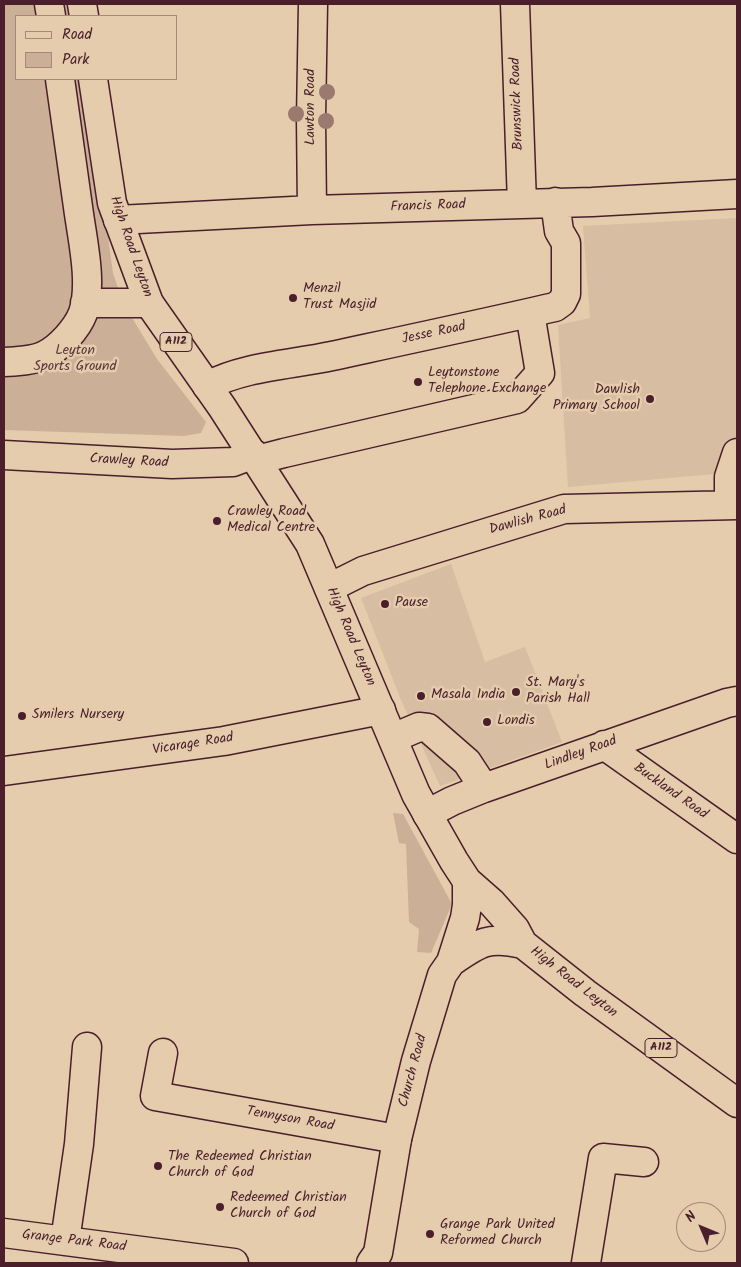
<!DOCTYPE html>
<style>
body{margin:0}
#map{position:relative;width:741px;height:1267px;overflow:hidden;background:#e4ccac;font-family:Kalam,sans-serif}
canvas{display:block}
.frame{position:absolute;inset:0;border:5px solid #4a1f2b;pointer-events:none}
.legend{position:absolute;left:15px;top:15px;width:162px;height:65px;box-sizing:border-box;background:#e4ccac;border:1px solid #a68778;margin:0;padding:6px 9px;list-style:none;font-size:15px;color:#4a1f2b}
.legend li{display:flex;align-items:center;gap:10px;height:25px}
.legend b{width:25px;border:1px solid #a68778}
.north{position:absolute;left:676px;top:1202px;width:50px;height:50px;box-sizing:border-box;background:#e4ccac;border:1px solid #a68778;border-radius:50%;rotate:315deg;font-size:14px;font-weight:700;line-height:20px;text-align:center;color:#4a1f2b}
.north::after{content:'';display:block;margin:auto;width:18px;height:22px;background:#4a1f2b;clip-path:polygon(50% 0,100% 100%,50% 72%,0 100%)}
</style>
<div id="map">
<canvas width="741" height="1267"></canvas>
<div class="frame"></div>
<ul class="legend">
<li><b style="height:6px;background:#e4ccac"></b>Road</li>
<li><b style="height:14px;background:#cbb097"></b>Park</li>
</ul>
<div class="north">N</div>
</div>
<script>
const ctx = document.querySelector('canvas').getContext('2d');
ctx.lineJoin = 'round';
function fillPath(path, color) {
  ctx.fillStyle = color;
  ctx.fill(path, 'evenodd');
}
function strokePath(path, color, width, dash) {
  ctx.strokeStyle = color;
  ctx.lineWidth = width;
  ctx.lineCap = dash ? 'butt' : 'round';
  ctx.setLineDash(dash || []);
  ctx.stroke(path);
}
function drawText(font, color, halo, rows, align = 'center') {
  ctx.font = font + ' Kalam,sans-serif';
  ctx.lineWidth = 5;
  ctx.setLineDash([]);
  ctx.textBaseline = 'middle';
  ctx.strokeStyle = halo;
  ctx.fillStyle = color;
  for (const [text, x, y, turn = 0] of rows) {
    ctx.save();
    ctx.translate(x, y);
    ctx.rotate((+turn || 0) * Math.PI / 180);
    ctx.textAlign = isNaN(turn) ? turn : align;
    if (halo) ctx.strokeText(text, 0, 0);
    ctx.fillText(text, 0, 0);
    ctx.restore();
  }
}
fillPath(new Path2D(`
 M 737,218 L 737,472 L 568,487 L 558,325 L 590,318 L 583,226 Z
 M 451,564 L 485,662 L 525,647 L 562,742 L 440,786 L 401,700 L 361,598 Z`), '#d7bda1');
fillPath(new Path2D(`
 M 4,4 L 75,4 L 77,16 L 16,16 L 16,79 L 86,79 L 113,273 L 123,303 L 157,359 L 206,422 L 201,433 L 184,436 L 4,430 Z
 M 393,813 L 403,814 L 452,904 L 431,953 L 417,952 L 419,929 L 409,922 L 406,844 L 399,843 Z`), '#cbb097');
const minor = new Path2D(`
 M 49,4 L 51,16
 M 515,4 L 522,204
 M 312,210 L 311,119 L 313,4
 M 118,220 L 312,210 L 592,202 L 737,194
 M 85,303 L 149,303
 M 4,362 C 14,362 36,360 45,355 C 59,348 77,329 83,313 C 93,283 82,238 78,207 C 72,164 66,122 60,79
 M 207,386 C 245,366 290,365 332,356 C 406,340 481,324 555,307 L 562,302 L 566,294 L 566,243 L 559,231 L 555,202
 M 4,455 L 172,464 L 233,462 L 254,454
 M 257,460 L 284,453 L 517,399 L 540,373 L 530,313
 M 729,505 L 729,477 L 737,453
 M 329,588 L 363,571 L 564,509 L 737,505
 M 393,738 L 419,727 L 428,728 L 467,762 L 484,788
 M 604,745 L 737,839
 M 4,771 L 224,741 L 381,710
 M 427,814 L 452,801 L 484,788 L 727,703 L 737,701
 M 163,1053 L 155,1096 L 397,1139
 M 4,1233 L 234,1263
 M 65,1241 L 79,1144 L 87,1047
 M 586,1263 L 603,1158 L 644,1162`);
const major = new Path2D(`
 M 82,4 L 84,16
 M 93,79 L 112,203 L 149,303 L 222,407 L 310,544 L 416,794 L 454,861 L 467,881 L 492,903 L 515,929 L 523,944 L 585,993 L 737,1103
 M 451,962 C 480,942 488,936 523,944
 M 371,1263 L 378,1253 L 397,1139 L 416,1061 L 442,975 L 451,962 L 465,918 L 467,905 L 467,881`);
strokePath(minor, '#4a1f2b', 31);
strokePath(major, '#4a1f2b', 31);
strokePath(minor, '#e4ccac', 28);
strokePath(major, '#e4ccac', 28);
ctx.fillStyle = '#9a796e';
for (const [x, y] of [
 [327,92],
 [296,114],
 [326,121]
]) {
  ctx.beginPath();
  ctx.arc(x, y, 8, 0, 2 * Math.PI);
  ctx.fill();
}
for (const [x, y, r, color] of [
 [293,298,5,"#4a1f2b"],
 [418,382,5,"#4a1f2b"],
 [650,399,5,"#4a1f2b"],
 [217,521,5,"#4a1f2b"],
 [385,604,5,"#4a1f2b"],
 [516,692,5,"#4a1f2b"],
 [421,696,5,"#4a1f2b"],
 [22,716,5,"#4a1f2b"],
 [487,722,5,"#4a1f2b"],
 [158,1166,5,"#4a1f2b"],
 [220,1207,5,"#4a1f2b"],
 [430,1234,5,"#4a1f2b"]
]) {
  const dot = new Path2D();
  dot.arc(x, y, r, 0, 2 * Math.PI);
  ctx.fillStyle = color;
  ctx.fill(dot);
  strokePath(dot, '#e4ccac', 2);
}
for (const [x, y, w] of [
 [176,342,32],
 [661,1048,32]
]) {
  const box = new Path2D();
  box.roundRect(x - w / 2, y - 9.5, w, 19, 4);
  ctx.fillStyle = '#e4ccac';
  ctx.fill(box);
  strokePath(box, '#4a1f2b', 1);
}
drawText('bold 12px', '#4a1f2b', null, [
 ["A112",176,342],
 ["A112",661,1048]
]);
drawText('14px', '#4a1f2b', '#e4ccac', [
 ["Brunswick Road",518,104,-92],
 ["Lawton Road",312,107,-90],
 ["Francis Road",428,207,-2],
 ["High Road Leyton",130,247,71],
 ["Jesse Road",434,334,-12],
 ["Crawley Road",129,462,3],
 ["Dawlish Road",528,521,-15],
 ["High Road Leyton",350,637,67],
 ["Vicarage Road",193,745,-9],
 ["Lindley Road",581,754,-20],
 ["Buckland Road",670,792,35],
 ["High Road Leyton",573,983,38],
 ["Church Road",414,1071,-75],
 ["Tennyson Road",290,1120,10],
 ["Grange Park Road",74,1242,7]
]);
drawText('14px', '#4a1f2b', '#e4ccac', [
 ["Menzil",303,290],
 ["Trust Masjid",303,306],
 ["Leytonstone",428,374],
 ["Telephone Exchange",428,390],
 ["Dawlish",640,391,"right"],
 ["Primary School",640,407,"right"],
 ["Crawley Road",227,513],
 ["Medical Centre",227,529],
 ["Pause",395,604],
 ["St. Mary's",526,684],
 ["Parish Hall",526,700],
 ["Masala India",431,696],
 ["Smilers Nursery",32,716],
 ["Londis",497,722],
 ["The Redeemed Christian",168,1158],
 ["Church of God",168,1174],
 ["Redeemed Christian",230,1199],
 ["Church of God",230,1215],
 ["Grange Park United",440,1226],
 ["Reformed Church",440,1242]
], 'left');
drawText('14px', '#5d353b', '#e4ccac', [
 ["Leyton",75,352],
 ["Sports Ground",75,368]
]);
</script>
